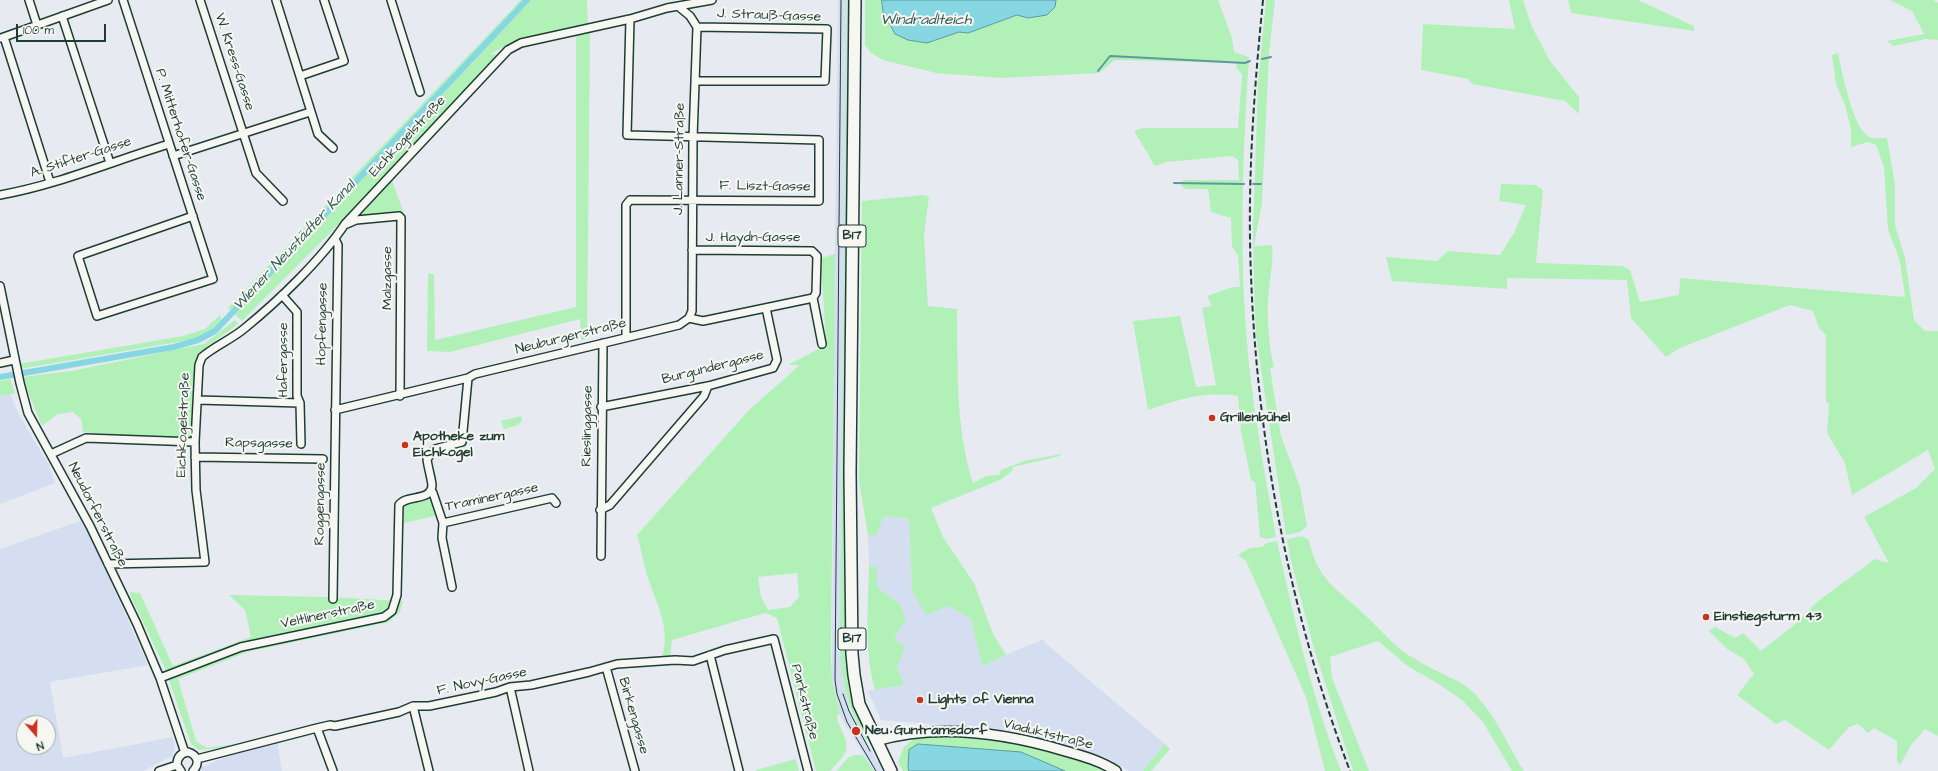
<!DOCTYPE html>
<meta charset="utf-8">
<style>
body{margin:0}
#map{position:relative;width:1938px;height:771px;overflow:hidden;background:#e7ebf1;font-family:"Architects Daughter",sans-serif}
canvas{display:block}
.north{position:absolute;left:16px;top:715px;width:40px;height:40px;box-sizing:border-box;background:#f6f6f2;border:1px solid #a0aca6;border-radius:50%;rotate:160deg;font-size:11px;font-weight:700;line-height:16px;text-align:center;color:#1f3d34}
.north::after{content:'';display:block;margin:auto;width:14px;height:18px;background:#c8321e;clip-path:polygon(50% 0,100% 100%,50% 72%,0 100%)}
.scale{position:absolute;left:16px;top:24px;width:90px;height:18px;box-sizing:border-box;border:2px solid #1f3d34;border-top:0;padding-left:5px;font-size:12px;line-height:14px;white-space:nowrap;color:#1f3d34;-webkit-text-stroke:3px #f6f6f2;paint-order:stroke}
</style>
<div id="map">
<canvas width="1938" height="771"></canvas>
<div class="north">N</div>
<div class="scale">100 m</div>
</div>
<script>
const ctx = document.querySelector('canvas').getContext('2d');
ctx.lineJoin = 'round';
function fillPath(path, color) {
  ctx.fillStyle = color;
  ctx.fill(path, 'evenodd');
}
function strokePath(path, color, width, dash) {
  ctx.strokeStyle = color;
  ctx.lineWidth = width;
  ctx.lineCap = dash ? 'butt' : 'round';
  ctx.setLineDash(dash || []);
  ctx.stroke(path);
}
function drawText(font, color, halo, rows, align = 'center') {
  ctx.font = font + ' "Architects Daughter",sans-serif';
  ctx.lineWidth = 4;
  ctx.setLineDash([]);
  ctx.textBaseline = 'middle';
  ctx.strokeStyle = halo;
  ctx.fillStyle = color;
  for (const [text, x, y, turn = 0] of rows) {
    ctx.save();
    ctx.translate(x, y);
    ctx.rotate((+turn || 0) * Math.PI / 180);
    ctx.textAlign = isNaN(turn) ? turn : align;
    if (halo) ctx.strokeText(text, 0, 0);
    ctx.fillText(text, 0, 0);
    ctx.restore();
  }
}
fillPath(new Path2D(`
 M 838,0 L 847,0 L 842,678 L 850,710 L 877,761 L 879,761 L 884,771 L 874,771 L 841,718 L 832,680 L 834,327 Z
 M 10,393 L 18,413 L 49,465 L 55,483 L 0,504 L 0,396 Z
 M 884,516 L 909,519 L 912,591 L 948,606 L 971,619 L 982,665 L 1044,639 L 1045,643 L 1165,744 L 1142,771 L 1129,771 L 1105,757 L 1030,735 L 998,729 L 881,720 L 868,691 L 904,685 L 897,666 L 894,638 L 900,604 L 877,587 L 877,567 L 869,565 L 868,535 L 876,536 Z
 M 83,520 L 148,665 L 50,682 L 63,758 L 173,737 L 175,748 L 172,756 L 143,771 L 0,771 L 0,549 ZM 24,723 L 48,723 L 48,747 L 24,747 Z
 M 277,742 L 282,771 L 200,771 L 202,767 L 229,756 Z`), '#d4def0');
fillPath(new Path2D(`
 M 521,0 L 587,0 L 588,25 L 519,39 L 490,54 L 498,55 L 334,229 L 242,321 L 228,308 Z
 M 847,0 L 852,0 L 845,653 C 847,689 852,707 868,739 L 866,740 C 849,709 842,689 840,653 Z
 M 865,0 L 882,0 L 884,18 L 889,23 L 895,34 L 927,43 L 959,32 L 968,33 L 1017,15 L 1028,18 L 1055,7 L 1056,0 L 1218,0 L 1232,38 L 1234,52 L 1249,57 C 1242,165 1238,273 1251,381 C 1257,433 1267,485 1276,537 L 1266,539 L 1260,537 L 1255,482 L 1251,480 L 1241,431 L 1238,396 C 1202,391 1181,399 1148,410 L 1133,321 L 1180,316 L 1196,387 L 1216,385 L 1202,308 L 1212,306 L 1207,296 L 1233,287 L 1240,287 L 1238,256 L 1232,246 L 1231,218 L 1211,212 L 1208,189 L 1185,189 L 1181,185 L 1183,180 L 1239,180 L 1238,160 L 1232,156 L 1167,162 L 1155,166 L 1134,131 L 1143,128 L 1238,128 L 1242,74 L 1237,69 L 1236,63 L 1115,60 L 1099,73 L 1001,78 L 936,73 L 883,60 L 871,53 L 865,45 Z
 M 1266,0 L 1275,0 L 1269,54 L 1262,203 L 1254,246 L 1272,245 C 1274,263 1269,281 1268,300 C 1267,318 1269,349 1274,367 L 1270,368 L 1281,436 L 1300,487 L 1307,526 L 1300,532 L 1286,535 L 1256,336 L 1254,283 L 1253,231 L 1258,83 Z
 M 1509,0 L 1523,0 L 1532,27 L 1550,61 L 1579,97 L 1579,114 L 1565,101 L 1472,84 L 1468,79 L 1421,70 L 1423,24 L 1515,29 Z
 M 1568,0 L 1638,0 L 1694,26 L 1694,31 L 1571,13 Z
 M 1890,0 L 1933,0 L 1938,3 L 1938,40 L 1926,39 L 1893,46 L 1887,41 L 1924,34 L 1912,11 Z
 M 590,33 L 587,339 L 581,340 L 580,319 L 450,352 L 427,351 L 428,274 L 434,274 L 435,340 L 576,307 L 576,35 Z
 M 1838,53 C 1842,71 1853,132 1871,138 C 1876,139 1882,138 1887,138 L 1895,184 L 1895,225 L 1905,258 L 1914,320 L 1925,331 L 1938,331 L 1938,736 L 1925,729 L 1911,745 L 1900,765 L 1897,761 L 1897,741 L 1874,728 L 1868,733 L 1858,724 L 1849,727 L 1829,750 L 1785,720 L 1776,724 L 1737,695 L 1754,674 L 1744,659 L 1727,649 L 1709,631 L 1715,627 L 1735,638 L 1743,633 L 1761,651 L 1793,626 L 1818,601 L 1875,559 L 1889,563 L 1864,517 L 1916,488 L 1935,469 L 1928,450 L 1852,495 L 1845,463 L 1827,433 L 1829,404 L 1826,402 L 1826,335 L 1819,328 L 1813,311 L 1790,305 L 1680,348 L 1666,357 L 1631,318 L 1627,280 L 1507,278 L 1507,289 L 1392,281 L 1386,257 L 1437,261 L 1448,251 L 1500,255 L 1514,233 L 1526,205 L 1499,201 L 1501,184 L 1536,185 L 1543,190 L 1536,263 L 1623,266 L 1630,270 L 1640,302 L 1679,295 L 1680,278 L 1905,297 L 1900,261 L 1888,230 L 1884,167 L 1876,145 L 1868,142 L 1851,147 L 1851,129 L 1845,105 L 1836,84 L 1832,55 Z
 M 392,180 L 404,214 L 358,217 Z
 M 923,195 L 929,197 L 924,236 L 928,306 L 957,309 C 958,366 955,427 973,483 L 986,476 L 999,475 L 1001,470 L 1024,461 L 1061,454 L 1060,456 L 1013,467 L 1012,471 L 1002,479 L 931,508 L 943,537 L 974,583 L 993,634 L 1006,655 L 982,666 L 971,619 L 948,606 L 926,615 L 912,591 L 909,519 L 884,516 L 876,536 L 868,535 L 859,481 L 862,201 Z
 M 835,254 L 831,654 L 832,680 L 840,714 L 837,715 L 837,719 C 849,749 853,747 830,771 L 816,771 L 777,618 L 765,613 L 672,640 L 670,658 L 662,658 C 671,626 656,604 647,575 C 643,562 641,548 637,535 L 750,409 L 800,365 L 788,365 L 826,345 L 821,258 ZM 797,573 L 799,597 L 790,607 L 768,610 L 761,597 L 758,577 Z
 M 220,315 L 222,320 L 211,330 L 195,339 L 20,369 L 19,364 L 183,336 L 205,329 Z
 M 235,320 L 238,324 L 200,352 L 195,367 L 192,435 L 187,440 L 83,432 L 81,419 L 73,412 L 58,414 L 42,426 L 22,377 L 71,371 L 204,344 Z
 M 10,379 L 15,393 L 0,396 L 0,381 Z
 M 521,416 L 522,421 L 518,425 L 504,429 L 501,421 Z
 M 431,499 L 435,516 L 404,523 L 404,505 Z
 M 1302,536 L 1309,540 C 1318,582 1337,588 1365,615 C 1380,629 1393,645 1410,656 C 1420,662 1429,667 1439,672 C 1450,678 1462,682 1471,690 C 1495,713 1507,744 1524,771 L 1512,771 L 1483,722 L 1462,700 L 1437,683 L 1406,665 L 1378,641 L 1330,657 L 1332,678 L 1369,771 L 1353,771 L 1313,645 L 1290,557 L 1287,539 Z
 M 1277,541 C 1294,619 1312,697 1341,771 L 1325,771 L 1306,697 L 1246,561 L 1238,555 L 1250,548 L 1262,547 L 1267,543 Z
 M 869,565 L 877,567 L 877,587 L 900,604 L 906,620 L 894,638 L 905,647 L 897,666 L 904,685 L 875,690 C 864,650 868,606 869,565 Z
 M 130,592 L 140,593 L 173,666 L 251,637 L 245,610 L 229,595 L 328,597 L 403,601 L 400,612 L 389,622 L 247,652 L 178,679 L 196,741 L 207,748 L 229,745 L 232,747 L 199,750 L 191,744 L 164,666 L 130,595 Z
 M 916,737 L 1000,739 L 1085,762 L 1103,771 L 1065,771 L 1021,752 L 918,744 L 909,751 L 908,768 L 909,771 L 903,771 L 898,762 L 904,747 Z
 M 1165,744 L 1170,749 L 1151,771 L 1142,771 Z
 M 855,755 L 863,755 L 874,771 L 836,771 L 849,757 Z
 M 796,759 L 799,771 L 756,771 L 756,770 Z`), '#b1f1b8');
const water = new Path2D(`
 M 882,0 L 1056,0 L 1055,7 L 1047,15 L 1028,18 L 1017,15 L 968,33 L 959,32 L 927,43 L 908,40 L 895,34 L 889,23 L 884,18 Z
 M 918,744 L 1021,752 L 1065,771 L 909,771 L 908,768 L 909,750 Z`);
fillPath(water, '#87d7e3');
strokePath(water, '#5d999d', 1);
strokePath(new Path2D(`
 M 1262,59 L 1271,57
 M 1098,71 L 1110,56 L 1245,63 L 1250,61
 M 1174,183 L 1244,184
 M 1253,184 L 1261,184`), '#5d999d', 2);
strokePath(new Path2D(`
 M 0,377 L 174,347 L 198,340 L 215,331 L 527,0`), '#87d7e3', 6);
const minor = new Path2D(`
 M 29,0 L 37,25
 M 123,0 L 213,279 L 97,316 L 78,256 L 193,216
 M 200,0 L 256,173 L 283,201
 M 276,0 L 318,134 L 333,148
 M 391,0 L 420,92
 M 679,7 L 690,16 L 697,27 L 693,138 L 692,311 L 689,318
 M 62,16 L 110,163
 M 4,37 L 50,182
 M 1,38 L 108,0
 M 300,76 L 344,61 L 324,0
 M 695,81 L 825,81 L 827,29 L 697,27
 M 173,156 L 310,112
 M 0,195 C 57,185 113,161 169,144
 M 347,224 L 356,220 L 399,216 L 401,218 L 400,396
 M 692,250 L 812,251 L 817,256 L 816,293 L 813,298 L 822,344
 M 0,286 L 20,383 L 28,413 L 90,526 L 137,624 L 160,678 L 185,753
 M 626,337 L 626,205 L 630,200 L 819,201 L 819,140 L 627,135 L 630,19
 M 0,363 L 14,360
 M 198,400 L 300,403 L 297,396 L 297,312 L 282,295
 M 300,403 L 301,444
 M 601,407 L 708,386 L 773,368 L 777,360 L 766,308
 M 335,410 L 468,378 L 475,374 L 679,325 L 689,318 L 703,321 L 813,298
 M 51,454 L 86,438 L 195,442
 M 195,457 L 323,459
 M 430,491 L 433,493 L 443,523 L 552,498 L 556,503
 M 600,510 L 610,505 L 704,396 L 708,386
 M 443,523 L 442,538 L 452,587
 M 601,556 L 603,343
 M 108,564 L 205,562 L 196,490 L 195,442 L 199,365 L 202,357 C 215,346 232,339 245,328 C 278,301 321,260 345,224 L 508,50 L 521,43 L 630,19 L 667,8 L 712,0
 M 333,599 L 338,245 L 335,239
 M 710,655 L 739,771
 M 606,667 L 635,771
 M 160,678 L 241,647 L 384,617 L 392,611 L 397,595 L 399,505 C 406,494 432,502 432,485 C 431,476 428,468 427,459 L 435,449 L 462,442 L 468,378
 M 510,687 L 529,771
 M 413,706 L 429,771
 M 317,728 L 333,771
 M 197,759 L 317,728 L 330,725 L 335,726 L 399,712 L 413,706 L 429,706 L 496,692 L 510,687 L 531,685 L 589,672 L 617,664 L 675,660 L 693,661 L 725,650 L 774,639 L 808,771
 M 159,771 L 177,765
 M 181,771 L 177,765 C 177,758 180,753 188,752 C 198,755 200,764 193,771`);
const tertiary = new Path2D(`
 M 876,741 C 938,723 1005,733 1065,751 C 1083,756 1101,761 1116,771`);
const primary = new Path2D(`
 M 855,0 L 850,472 L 852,654 L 854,675 L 859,704 L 891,771`);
strokePath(minor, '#1f3d34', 10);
strokePath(tertiary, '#1f3d34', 12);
strokePath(primary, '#1f3d34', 14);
strokePath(minor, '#f6f6f2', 7);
strokePath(tertiary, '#f6f6f2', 9);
strokePath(primary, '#f6f6f2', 11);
strokePath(new Path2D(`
 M 841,0 L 835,680 L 837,694 L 847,722 L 876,771
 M 843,694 L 849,711 L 870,751`), '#1f3d34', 1);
strokePath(new Path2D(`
 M 1263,0 C 1254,91 1247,183 1251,275 C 1257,443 1290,614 1350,771`), '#1f3d34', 2, [6, 3]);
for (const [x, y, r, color] of [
 [1212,418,4,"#c8321e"],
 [405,445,4,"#c8321e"],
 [1706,617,4,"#c8321e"],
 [920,700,4,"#c8321e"],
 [856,731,5,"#c8321e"]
]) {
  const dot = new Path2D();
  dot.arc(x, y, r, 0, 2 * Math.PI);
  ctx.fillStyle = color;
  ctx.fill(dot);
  strokePath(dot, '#f6f6f2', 1.5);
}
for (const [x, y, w] of [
 [852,236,28],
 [852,639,28]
]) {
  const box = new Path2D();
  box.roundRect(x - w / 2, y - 11, w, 22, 3);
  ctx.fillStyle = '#f6f6f2';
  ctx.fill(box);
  strokePath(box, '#1f3d34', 1);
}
drawText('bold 13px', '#1f3d34', null, [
 ["B17",852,236],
 ["B17",852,639]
]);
drawText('14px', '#1f3d34', '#f6f6f2', [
 ["J. Strauß-Gasse",769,16,2],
 ["W. Kress-Gasse",234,62,72],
 ["P. Mitterhofer-Gasse",180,135,72],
 ["Eichkogelstraße",408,137,-47],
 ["A. Stifter-Gasse",81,158,-18],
 ["J. Lanner-Straße",680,159,-89],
 ["F. Liszt-Gasse",765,187,1],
 ["J. Haydn-Gasse",753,238],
 ["Malzgasse",388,278,-90],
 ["Hopfengasse",323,324,-89],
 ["Neuburgerstraße",571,337,-14],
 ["Hafergasse",284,360,-90],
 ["Burgundergasse",713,368,-14],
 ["Eichkogelstraße",184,425,-88],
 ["Rieslinggasse",588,426,-89],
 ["Rapsgasse",259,444,1],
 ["Traminergasse",492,498,-12],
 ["Roggengasse",321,504,-89],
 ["Neudorferstraße",97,515,63],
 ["Veltlinerstraße",328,615,-12],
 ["F. Novy-Gasse",482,682,-12],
 ["Parkstraße",804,702,76],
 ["Birkengasse",633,716,74],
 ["Viaduktstraße",1048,735,14]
]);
drawText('bold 14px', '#1f3d34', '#f6f6f2', [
 ["Grillenbühel",1220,418],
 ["Apotheke zum",413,437],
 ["Eichkogel",413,453],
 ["Einstiegsturm 43",1714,617],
 ["Lights of Vienna",928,700],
 ["Neu Guntramsdorf",865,731]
], 'left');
drawText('italic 15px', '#345c57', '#f6f6f2', [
 ["Windradlteich",926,21],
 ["Wiener Neustädter Kanal",295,246,-47]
]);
</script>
